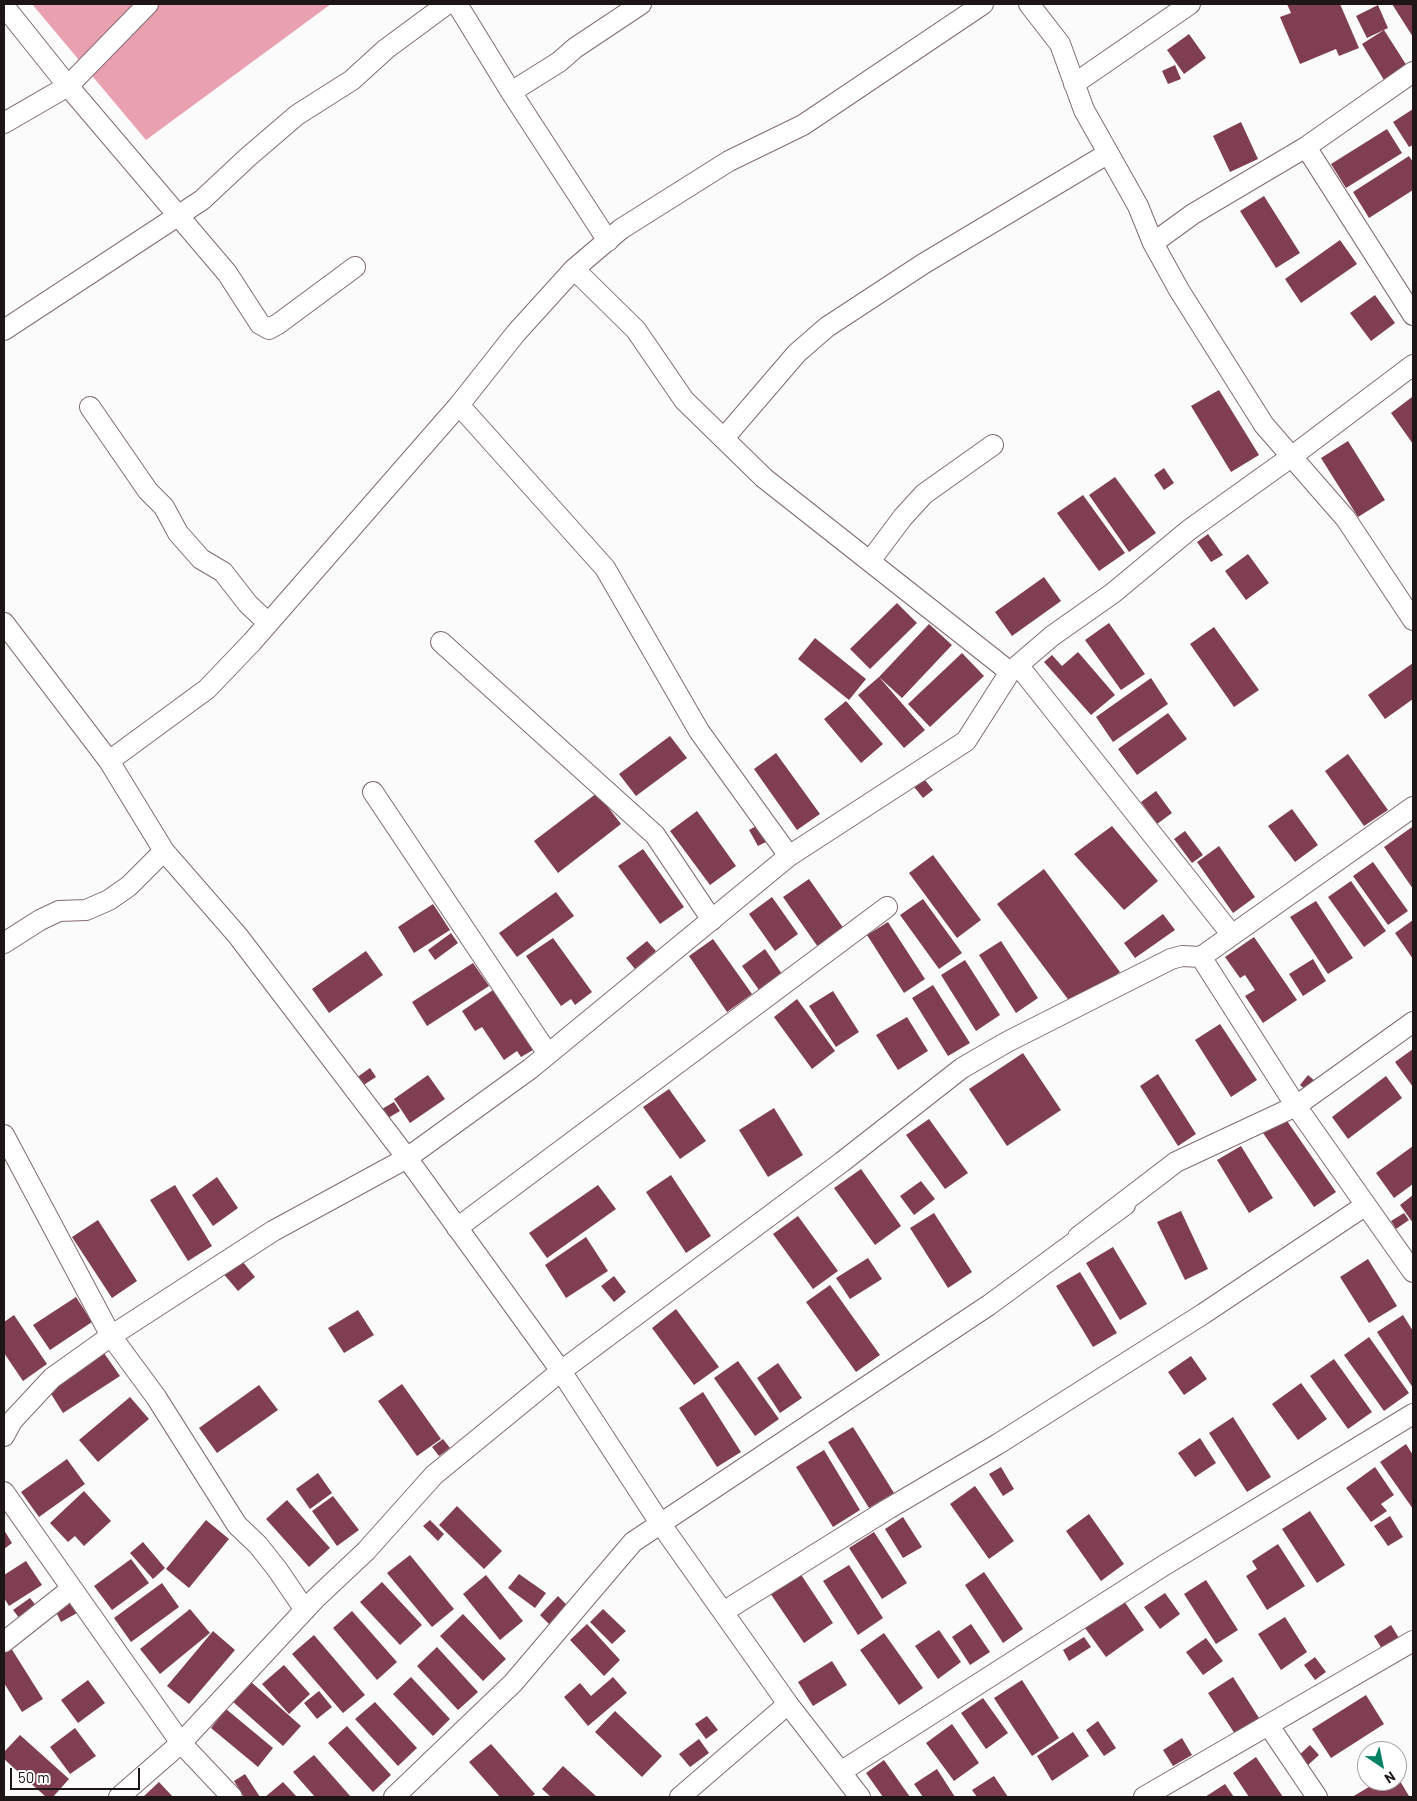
<!DOCTYPE html>
<style>
body{margin:0}
#map{position:relative;width:1417px;height:1801px;overflow:hidden;background:#fbfbfb;font-family:Barlow,sans-serif}
canvas{display:block}
.frame{position:absolute;inset:0;border:5px solid #1e1517;pointer-events:none}
.north{position:absolute;left:1357px;top:1741px;width:50px;height:50px;box-sizing:border-box;background:#fff;border:1px solid #a5a1a2;border-radius:50%;rotate:146deg;font-size:14px;font-weight:700;line-height:20px;text-align:center;color:#1e1517}
.north::after{content:'';display:block;margin:auto;width:18px;height:22px;background:#008263;clip-path:polygon(50% 0,100% 100%,50% 72%,0 100%)}
.scale{position:absolute;left:10px;top:1768px;width:130px;height:22px;box-sizing:border-box;border:2px solid #1e1517;border-top:0;padding-left:6px;font-size:15px;line-height:18px;white-space:nowrap;color:#1e1517;-webkit-text-stroke:4px #fff;paint-order:stroke}
</style>
<div id="map">
<canvas width="1417" height="1801"></canvas>
<div class="frame"></div>
<div class="north">N</div>
<div class="scale">50 m</div>
</div>
<script>
const ctx = document.querySelector('canvas').getContext('2d');
ctx.lineJoin = 'round';
function fillPath(path, color) {
  ctx.fillStyle = color;
  ctx.fill(path, 'evenodd');
}
function strokePath(path, color, width, dash) {
  ctx.strokeStyle = color;
  ctx.lineWidth = width;
  ctx.lineCap = dash ? 'butt' : 'round';
  ctx.setLineDash(dash || []);
  ctx.stroke(path);
}
fillPath(new Path2D(`
 M 32,4 L 331,4 L 146,140 Z`), '#e9a0b0');
fillPath(new Path2D(`
 M 1287,4 L 1340,4 L 1359,48 L 1339,56 L 1336,49 L 1300,64 L 1280,17 L 1291,13 Z
 M 1392,4 L 1413,4 L 1413,37 Z
 M 1378,5 L 1388,28 L 1367,38 L 1356,16 Z
 M 1384,30 L 1407,66 L 1384,80 L 1362,44 Z
 M 1189,34 L 1206,58 L 1184,74 L 1167,50 Z
 M 1175,65 L 1181,79 L 1168,84 L 1162,71 Z
 M 1413,109 L 1413,145 L 1409,147 L 1393,122 Z
 M 1241,122 L 1258,159 L 1230,172 L 1213,136 Z
 M 1387,129 L 1402,153 L 1346,188 L 1331,164 Z
 M 1409,156 L 1413,162 L 1413,190 L 1369,218 L 1353,192 Z
 M 1264,196 L 1300,253 L 1276,268 L 1240,211 Z
 M 1340,240 L 1357,264 L 1301,303 L 1285,279 Z
 M 1375,295 L 1395,323 L 1371,341 L 1350,313 Z
 M 1219,390 L 1259,455 L 1231,472 L 1191,406 Z
 M 1412,397 L 1413,398 L 1413,444 L 1391,413 Z
 M 1348,441 L 1385,500 L 1358,517 L 1321,458 Z
 M 1164,468 L 1174,483 L 1164,490 L 1154,475 Z
 M 1115,477 L 1156,533 L 1129,552 L 1089,495 Z
 M 1083,495 L 1125,553 L 1099,571 L 1057,513 Z
 M 1208,534 L 1223,555 L 1211,562 L 1197,542 Z
 M 1248,554 L 1269,583 L 1246,600 L 1225,571 Z
 M 1044,577 L 1061,601 L 1012,636 L 995,612 Z
 M 897,603 L 917,623 L 870,669 L 850,649 Z
 M 1109,623 L 1145,674 L 1121,690 L 1085,640 Z
 M 929,624 L 952,645 L 902,698 L 879,677 Z
 M 1214,627 L 1259,690 L 1234,707 L 1190,644 Z
 M 815,638 L 866,679 L 849,700 L 798,659 Z
 M 1078,652 L 1115,695 L 1091,715 L 1044,662 L 1052,655 L 1062,666 Z
 M 962,653 L 984,676 L 930,727 L 908,704 Z
 M 1413,663 L 1413,699 L 1385,719 L 1368,695 Z
 M 879,677 L 925,730 L 904,748 L 858,695 Z
 M 1151,678 L 1168,704 L 1113,742 L 1096,717 Z
 M 846,701 L 883,744 L 861,763 L 824,719 Z
 M 1168,713 L 1187,739 L 1137,775 L 1118,749 Z
 M 670,736 L 687,758 L 636,796 L 619,774 Z
 M 776,753 L 820,814 L 797,830 L 754,769 Z
 M 1348,754 L 1388,810 L 1364,826 L 1325,771 Z
 M 921,775 L 933,790 L 923,798 L 911,783 Z
 M 1156,791 L 1172,813 L 1157,824 L 1141,802 Z
 M 597,793 L 621,824 L 558,873 L 534,841 Z
 M 1292,809 L 1318,845 L 1295,862 L 1268,826 Z
 M 697,811 L 736,866 L 710,885 L 670,831 Z
 M 758,825 L 766,842 L 758,846 L 749,830 Z
 M 1112,826 L 1158,881 L 1124,910 L 1074,854 Z
 M 1412,827 L 1413,830 L 1413,889 L 1384,847 Z
 M 1185,831 L 1203,855 L 1192,863 L 1174,839 Z
 M 1219,846 L 1255,897 L 1233,913 L 1197,862 Z
 M 643,849 L 684,907 L 660,924 L 618,866 Z
 M 933,855 L 981,920 L 957,938 L 909,873 Z
 M 1373,862 L 1408,911 L 1388,925 L 1353,876 Z
 M 1044,869 L 1120,972 L 1073,1006 L 997,904 Z
 M 809,879 L 844,929 L 818,947 L 783,897 Z
 M 1351,881 L 1386,931 L 1364,947 L 1328,897 Z
 M 556,892 L 574,916 L 517,957 L 499,933 Z
 M 772,897 L 798,934 L 775,951 L 749,914 Z
 M 923,899 L 962,953 L 939,969 L 900,915 Z
 M 1316,901 L 1353,958 L 1328,974 L 1290,917 Z
 M 433,904 L 450,930 L 414,953 L 398,927 Z
 M 1163,914 L 1175,930 L 1135,958 L 1124,943 Z
 M 1413,920 L 1413,959 L 1395,933 Z
 M 888,922 L 925,979 L 904,993 L 867,935 Z
 M 451,933 L 458,943 L 435,960 L 428,950 Z
 M 1254,937 L 1297,1000 L 1263,1023 L 1245,996 L 1255,990 L 1245,975 L 1240,978 L 1225,957 Z
 M 553,938 L 592,992 L 575,1005 L 571,999 L 561,1006 L 526,956 Z
 M 713,939 L 752,994 L 727,1012 L 689,956 Z
 M 647,941 L 656,951 L 635,969 L 626,958 Z
 M 1001,941 L 1038,998 L 1016,1013 L 979,955 Z
 M 765,949 L 782,974 L 759,990 L 742,966 Z
 M 366,951 L 383,975 L 329,1013 L 312,989 Z
 M 1313,959 L 1326,981 L 1303,996 L 1289,974 Z
 M 965,960 L 1000,1015 L 976,1031 L 941,975 Z
 M 473,963 L 489,986 L 427,1026 L 412,1002 Z
 M 933,985 L 970,1043 L 948,1056 L 912,998 Z
 M 493,990 L 533,1050 L 521,1057 L 517,1051 L 504,1060 L 482,1027 L 475,1031 L 462,1011 Z
 M 833,991 L 859,1032 L 836,1047 L 809,1006 Z
 M 797,999 L 835,1051 L 812,1069 L 774,1017 Z
 M 907,1017 L 928,1051 L 898,1070 L 876,1035 Z
 M 1220,1024 L 1257,1080 L 1231,1097 L 1195,1040 Z
 M 1413,1049 L 1413,1087 L 1395,1062 Z
 M 1023,1053 L 1061,1110 L 1007,1146 L 969,1089 Z
 M 370,1068 L 376,1077 L 362,1086 L 356,1078 Z
 M 1158,1074 L 1196,1134 L 1178,1146 L 1140,1086 Z
 M 428,1075 L 445,1099 L 410,1123 L 394,1099 Z
 M 1308,1075 L 1316,1082 L 1308,1092 L 1300,1085 Z
 M 1386,1076 L 1402,1098 L 1348,1139 L 1332,1117 Z
 M 669,1089 L 706,1141 L 680,1159 L 643,1107 Z
 M 394,1102 L 400,1111 L 388,1118 L 382,1109 Z
 M 774,1108 L 803,1155 L 768,1177 L 739,1130 Z
 M 1285,1118 L 1336,1192 L 1314,1207 L 1263,1133 Z
 M 929,1119 L 968,1173 L 945,1189 L 906,1135 Z
 M 1241,1146 L 1273,1198 L 1249,1213 L 1217,1160 Z
 M 1413,1146 L 1413,1184 L 1394,1198 L 1376,1173 Z
 M 861,1169 L 901,1226 L 875,1245 L 834,1188 Z
 M 671,1175 L 711,1236 L 686,1253 L 646,1192 Z
 M 217,1177 L 238,1208 L 213,1226 L 192,1195 Z
 M 921,1181 L 935,1199 L 914,1215 L 900,1196 Z
 M 175,1185 L 212,1246 L 188,1261 L 150,1200 Z
 M 598,1185 L 616,1209 L 547,1258 L 529,1233 Z
 M 1413,1195 L 1413,1223 L 1400,1205 Z
 M 1181,1211 L 1208,1269 L 1185,1280 L 1157,1222 Z
 M 934,1213 L 972,1272 L 948,1288 L 910,1228 Z
 M 1404,1213 L 1409,1220 L 1396,1229 L 1391,1221 Z
 M 798,1216 L 838,1271 L 813,1289 L 773,1234 Z
 M 98,1220 L 137,1281 L 112,1298 L 72,1237 Z
 M 586,1237 L 608,1271 L 566,1298 L 545,1265 Z
 M 1113,1247 L 1147,1304 L 1120,1320 L 1086,1263 Z
 M 239,1257 L 255,1277 L 238,1291 L 222,1272 Z
 M 868,1258 L 882,1279 L 850,1299 L 836,1278 Z
 M 1368,1259 L 1397,1306 L 1369,1323 L 1340,1277 Z
 M 1080,1272 L 1117,1333 L 1093,1347 L 1056,1286 Z
 M 614,1276 L 626,1292 L 614,1302 L 601,1286 Z
 M 830,1285 L 880,1355 L 856,1372 L 806,1302 Z
 M 76,1297 L 92,1322 L 50,1350 L 33,1325 Z
 M 676,1309 L 719,1367 L 694,1385 L 652,1328 Z
 M 358,1310 L 374,1335 L 344,1353 L 328,1328 Z
 M 14,1315 L 47,1364 L 23,1381 L 4,1353 L 4,1322 Z
 M 1403,1315 L 1413,1331 L 1413,1388 L 1377,1332 Z
 M 1369,1337 L 1409,1393 L 1384,1411 L 1344,1355 Z
 M 104,1353 L 120,1376 L 63,1413 L 48,1389 Z
 M 1191,1356 L 1207,1379 L 1184,1395 L 1168,1372 Z
 M 1334,1359 L 1372,1412 L 1348,1429 L 1310,1376 Z
 M 738,1361 L 779,1419 L 755,1436 L 714,1378 Z
 M 778,1363 L 802,1398 L 780,1413 L 757,1378 Z
 M 1301,1383 L 1327,1419 L 1298,1440 L 1272,1404 Z
 M 402,1384 L 441,1439 L 417,1456 L 378,1401 Z
 M 259,1385 L 278,1410 L 217,1453 L 199,1428 Z
 M 703,1392 L 741,1452 L 717,1467 L 679,1408 Z
 M 130,1397 L 149,1419 L 98,1462 L 79,1440 Z
 M 1233,1417 L 1271,1477 L 1247,1492 L 1209,1433 Z
 M 853,1427 L 894,1493 L 869,1508 L 828,1442 Z
 M 1200,1438 L 1216,1463 L 1195,1477 L 1178,1453 Z
 M 443,1439 L 450,1448 L 439,1456 L 432,1447 Z
 M 1406,1444 L 1413,1455 L 1413,1509 L 1380,1462 Z
 M 824,1450 L 860,1510 L 833,1527 L 796,1467 Z
 M 67,1459 L 85,1484 L 39,1517 L 21,1492 Z
 M 1001,1467 L 1014,1489 L 1003,1496 L 989,1474 Z
 M 1375,1467 L 1394,1495 L 1381,1504 L 1387,1511 L 1371,1522 L 1346,1488 Z
 M 318,1473 L 332,1493 L 310,1509 L 296,1489 Z
 M 975,1486 L 1014,1541 L 989,1559 L 950,1504 Z
 M 84,1491 L 111,1521 L 84,1546 L 75,1536 L 68,1542 L 50,1523 Z
 M 333,1496 L 359,1530 L 337,1546 L 312,1511 Z
 M 287,1500 L 330,1548 L 309,1567 L 266,1519 Z
 M 457,1506 L 502,1551 L 484,1569 L 439,1525 Z
 M 1310,1511 L 1345,1565 L 1317,1583 L 1282,1529 Z
 M 1089,1514 L 1124,1564 L 1101,1581 L 1066,1531 Z
 M 1390,1516 L 1403,1537 L 1388,1546 L 1374,1526 Z
 M 903,1517 L 922,1547 L 903,1558 L 885,1529 Z
 M 206,1520 L 229,1539 L 189,1588 L 166,1569 Z
 M 430,1520 L 444,1534 L 438,1541 L 423,1526 Z
 M 4,1530 L 12,1543 L 4,1549 Z
 M 874,1532 L 907,1583 L 882,1599 L 849,1548 Z
 M 143,1542 L 165,1568 L 153,1579 L 130,1553 Z
 M 1278,1544 L 1305,1586 L 1267,1610 L 1246,1576 L 1257,1569 L 1252,1561 Z
 M 410,1555 L 454,1609 L 432,1627 L 387,1573 Z
 M 131,1559 L 149,1583 L 112,1610 L 94,1586 Z
 M 26,1561 L 42,1585 L 9,1606 L 4,1598 L 4,1575 Z
 M 849,1565 L 883,1618 L 858,1635 L 823,1581 Z
 M 798,1570 L 833,1623 L 804,1643 L 768,1590 Z
 M 984,1572 L 1023,1629 L 1003,1643 L 965,1585 Z
 M 519,1574 L 546,1593 L 535,1608 L 508,1588 Z
 M 486,1575 L 523,1621 L 500,1640 L 463,1594 Z
 M 1206,1580 L 1238,1630 L 1216,1644 L 1184,1594 Z
 M 382,1582 L 422,1625 L 400,1645 L 360,1602 Z
 M 162,1583 L 179,1607 L 131,1642 L 114,1618 Z
 M 1165,1593 L 1180,1614 L 1160,1629 L 1144,1607 Z
 M 558,1596 L 568,1606 L 550,1625 L 540,1615 Z
 M 30,1598 L 37,1607 L 20,1619 L 13,1610 Z
 M 1124,1601 L 1144,1630 L 1106,1657 L 1085,1628 Z
 M 71,1603 L 77,1613 L 61,1622 L 56,1612 Z
 M 190,1609 L 210,1633 L 160,1674 L 140,1649 Z
 M 603,1609 L 626,1631 L 612,1644 L 590,1622 Z
 M 352,1611 L 397,1662 L 377,1680 L 333,1628 Z
 M 463,1614 L 506,1659 L 483,1681 L 440,1636 Z
 M 1285,1617 L 1307,1652 L 1281,1670 L 1258,1634 Z
 M 587,1624 L 620,1660 L 604,1676 L 570,1640 Z
 M 971,1624 L 990,1652 L 970,1665 L 952,1637 Z
 M 1391,1625 L 1399,1638 L 1382,1649 L 1374,1636 Z
 M 939,1630 L 961,1662 L 938,1679 L 915,1646 Z
 M 213,1631 L 235,1650 L 189,1704 L 167,1686 Z
 M 884,1633 L 923,1688 L 899,1705 L 860,1650 Z
 M 314,1635 L 365,1695 L 343,1713 L 292,1654 Z
 M 1084,1637 L 1091,1647 L 1069,1661 L 1063,1650 Z
 M 1206,1638 L 1223,1661 L 1203,1675 L 1186,1652 Z
 M 437,1647 L 478,1692 L 458,1710 L 417,1666 Z
 M 11,1648 L 43,1699 L 22,1712 L 4,1683 L 4,1653 Z
 M 1315,1657 L 1326,1672 L 1315,1680 L 1304,1665 Z
 M 832,1661 L 847,1685 L 813,1706 L 798,1682 Z
 M 284,1665 L 310,1694 L 289,1714 L 262,1684 Z
 M 411,1677 L 450,1719 L 433,1736 L 393,1694 Z
 M 613,1677 L 627,1693 L 588,1726 L 564,1697 L 580,1683 L 591,1696 Z
 M 1233,1677 L 1259,1718 L 1235,1734 L 1208,1693 Z
 M 88,1680 L 105,1703 L 78,1723 L 61,1700 Z
 M 1022,1680 L 1059,1738 L 1032,1756 L 994,1698 Z
 M 250,1681 L 301,1726 L 283,1746 L 232,1701 Z
 M 319,1691 L 332,1707 L 317,1719 L 304,1703 Z
 M 1366,1695 L 1384,1724 L 1331,1758 L 1312,1729 Z
 M 983,1698 L 1008,1733 L 986,1749 L 961,1713 Z
 M 375,1702 L 417,1748 L 398,1766 L 355,1719 Z
 M 226,1709 L 273,1748 L 258,1767 L 211,1728 Z
 M 615,1711 L 662,1756 L 642,1777 L 595,1732 Z
 M 707,1716 L 718,1730 L 706,1739 L 695,1724 Z
 M 1098,1721 L 1116,1748 L 1104,1756 L 1086,1730 Z
 M 952,1724 L 979,1763 L 954,1781 L 926,1743 Z
 M 347,1726 L 391,1775 L 373,1792 L 328,1743 Z
 M 75,1728 L 96,1756 L 70,1774 L 50,1747 Z
 M 1073,1732 L 1089,1756 L 1052,1781 L 1037,1756 Z
 M 20,1735 L 69,1779 L 53,1797 L 46,1797 L 4,1759 L 4,1752 Z
 M 1182,1738 L 1192,1755 L 1173,1766 L 1163,1750 Z
 M 699,1739 L 709,1753 L 690,1767 L 679,1754 Z
 M 491,1744 L 535,1794 L 531,1797 L 500,1797 L 469,1762 Z
 M 1310,1745 L 1319,1755 L 1308,1765 L 1299,1755 Z
 M 314,1755 L 351,1797 L 315,1797 L 293,1772 Z
 M 1256,1757 L 1283,1797 L 1249,1797 L 1233,1773 Z
 M 884,1760 L 910,1797 L 883,1797 L 866,1773 Z
 M 563,1766 L 597,1797 L 551,1797 L 542,1789 Z
 M 937,1769 L 955,1797 L 923,1797 L 914,1784 Z
 M 245,1774 L 260,1797 L 244,1797 L 234,1781 Z
 M 994,1776 L 1008,1797 L 977,1797 L 972,1790 Z
 M 1397,1776 L 1409,1796 L 1407,1797 L 1352,1797 L 1379,1781 L 1397,1781 Z
 M 159,1782 L 173,1797 L 143,1797 Z
 M 283,1782 L 297,1797 L 265,1797 Z
 M 1225,1784 L 1234,1797 L 1205,1797 Z`), '#7f3f50');
const minor = new Path2D(`
 M 457,4 L 511,92 L 608,241
 M 1029,4 L 1060,44 L 1084,110 L 1138,206 L 1153,243
 M 4,6 L 68,86 L 227,273 L 260,324 L 269,329 L 278,324 L 355,267
 M 1413,72 L 1306,147 L 1193,214 L 1153,243 L 1179,290 L 1264,425 L 1346,519 L 1413,620
 M 1074,84 L 1190,4
 M 511,92 L 559,62 L 575,48 L 641,4
 M 4,123 L 68,86 L 148,4
 M 1306,147 L 1413,315
 M 574,269 L 636,330 L 684,400 L 764,478 L 1010,672
 M 4,330 L 202,200 L 248,157 L 297,115 L 352,80 L 386,49 L 447,4
 M 459,405 L 605,568 L 699,731 L 789,856
 M 90,407 L 148,491 L 164,507 L 178,533 L 201,559 L 223,572 L 248,604 L 267,622
 M 724,438 L 797,353 L 827,327 L 923,264 L 1107,154
 M 870,561 L 903,517 L 924,494 L 993,445
 M 4,623 L 109,761 L 164,851 L 238,936 L 407,1158 L 561,1371 L 660,1523 L 788,1704 L 860,1797
 M 441,642 L 655,835 L 712,920
 M 1018,665 L 1232,935
 M 109,761 L 207,689 L 252,642 L 459,405 L 516,333 L 574,269 L 621,229 L 729,161 L 803,125 L 983,4
 M 373,792 L 548,1054
 M 1413,807 L 1201,957 L 1296,1106 L 1413,1272
 M 4,943 L 40,920 L 59,911 L 86,910 L 109,900 L 129,886 L 164,851
 M 4,1135 L 111,1336 L 156,1397 L 237,1525 L 258,1545 L 277,1569 L 305,1610
 M 457,1228 L 887,907
 M 4,1436 L 12,1421 L 52,1378 L 111,1336 L 273,1231 L 407,1158 L 530,1069 L 789,856 L 966,741 L 1010,672 L 1052,636 L 1113,593 L 1189,530 L 1291,457 L 1413,365
 M 4,1492 L 181,1743 L 232,1797
 M 723,1612 L 888,1509 L 998,1444 L 1203,1314 L 1366,1205
 M 4,1642 L 71,1589
 M 1269,1726 L 1317,1797
 M 842,1771 L 1163,1566 L 1413,1414
 M 119,1797 L 181,1743 L 315,1599 L 366,1551 L 434,1475 L 561,1371 L 842,1162 L 962,1068 L 1007,1042 L 1171,959 L 1182,956 L 1201,957
 M 394,1797 L 513,1683 L 633,1542 L 989,1305 L 1125,1205 L 1078,1237 L 1176,1162 L 1296,1106 L 1413,1022
 M 680,1797 L 788,1704
 M 1144,1797 L 1413,1641`);
strokePath(minor, '#836b70', 22);
strokePath(minor, '#fff', 20);
</script>
